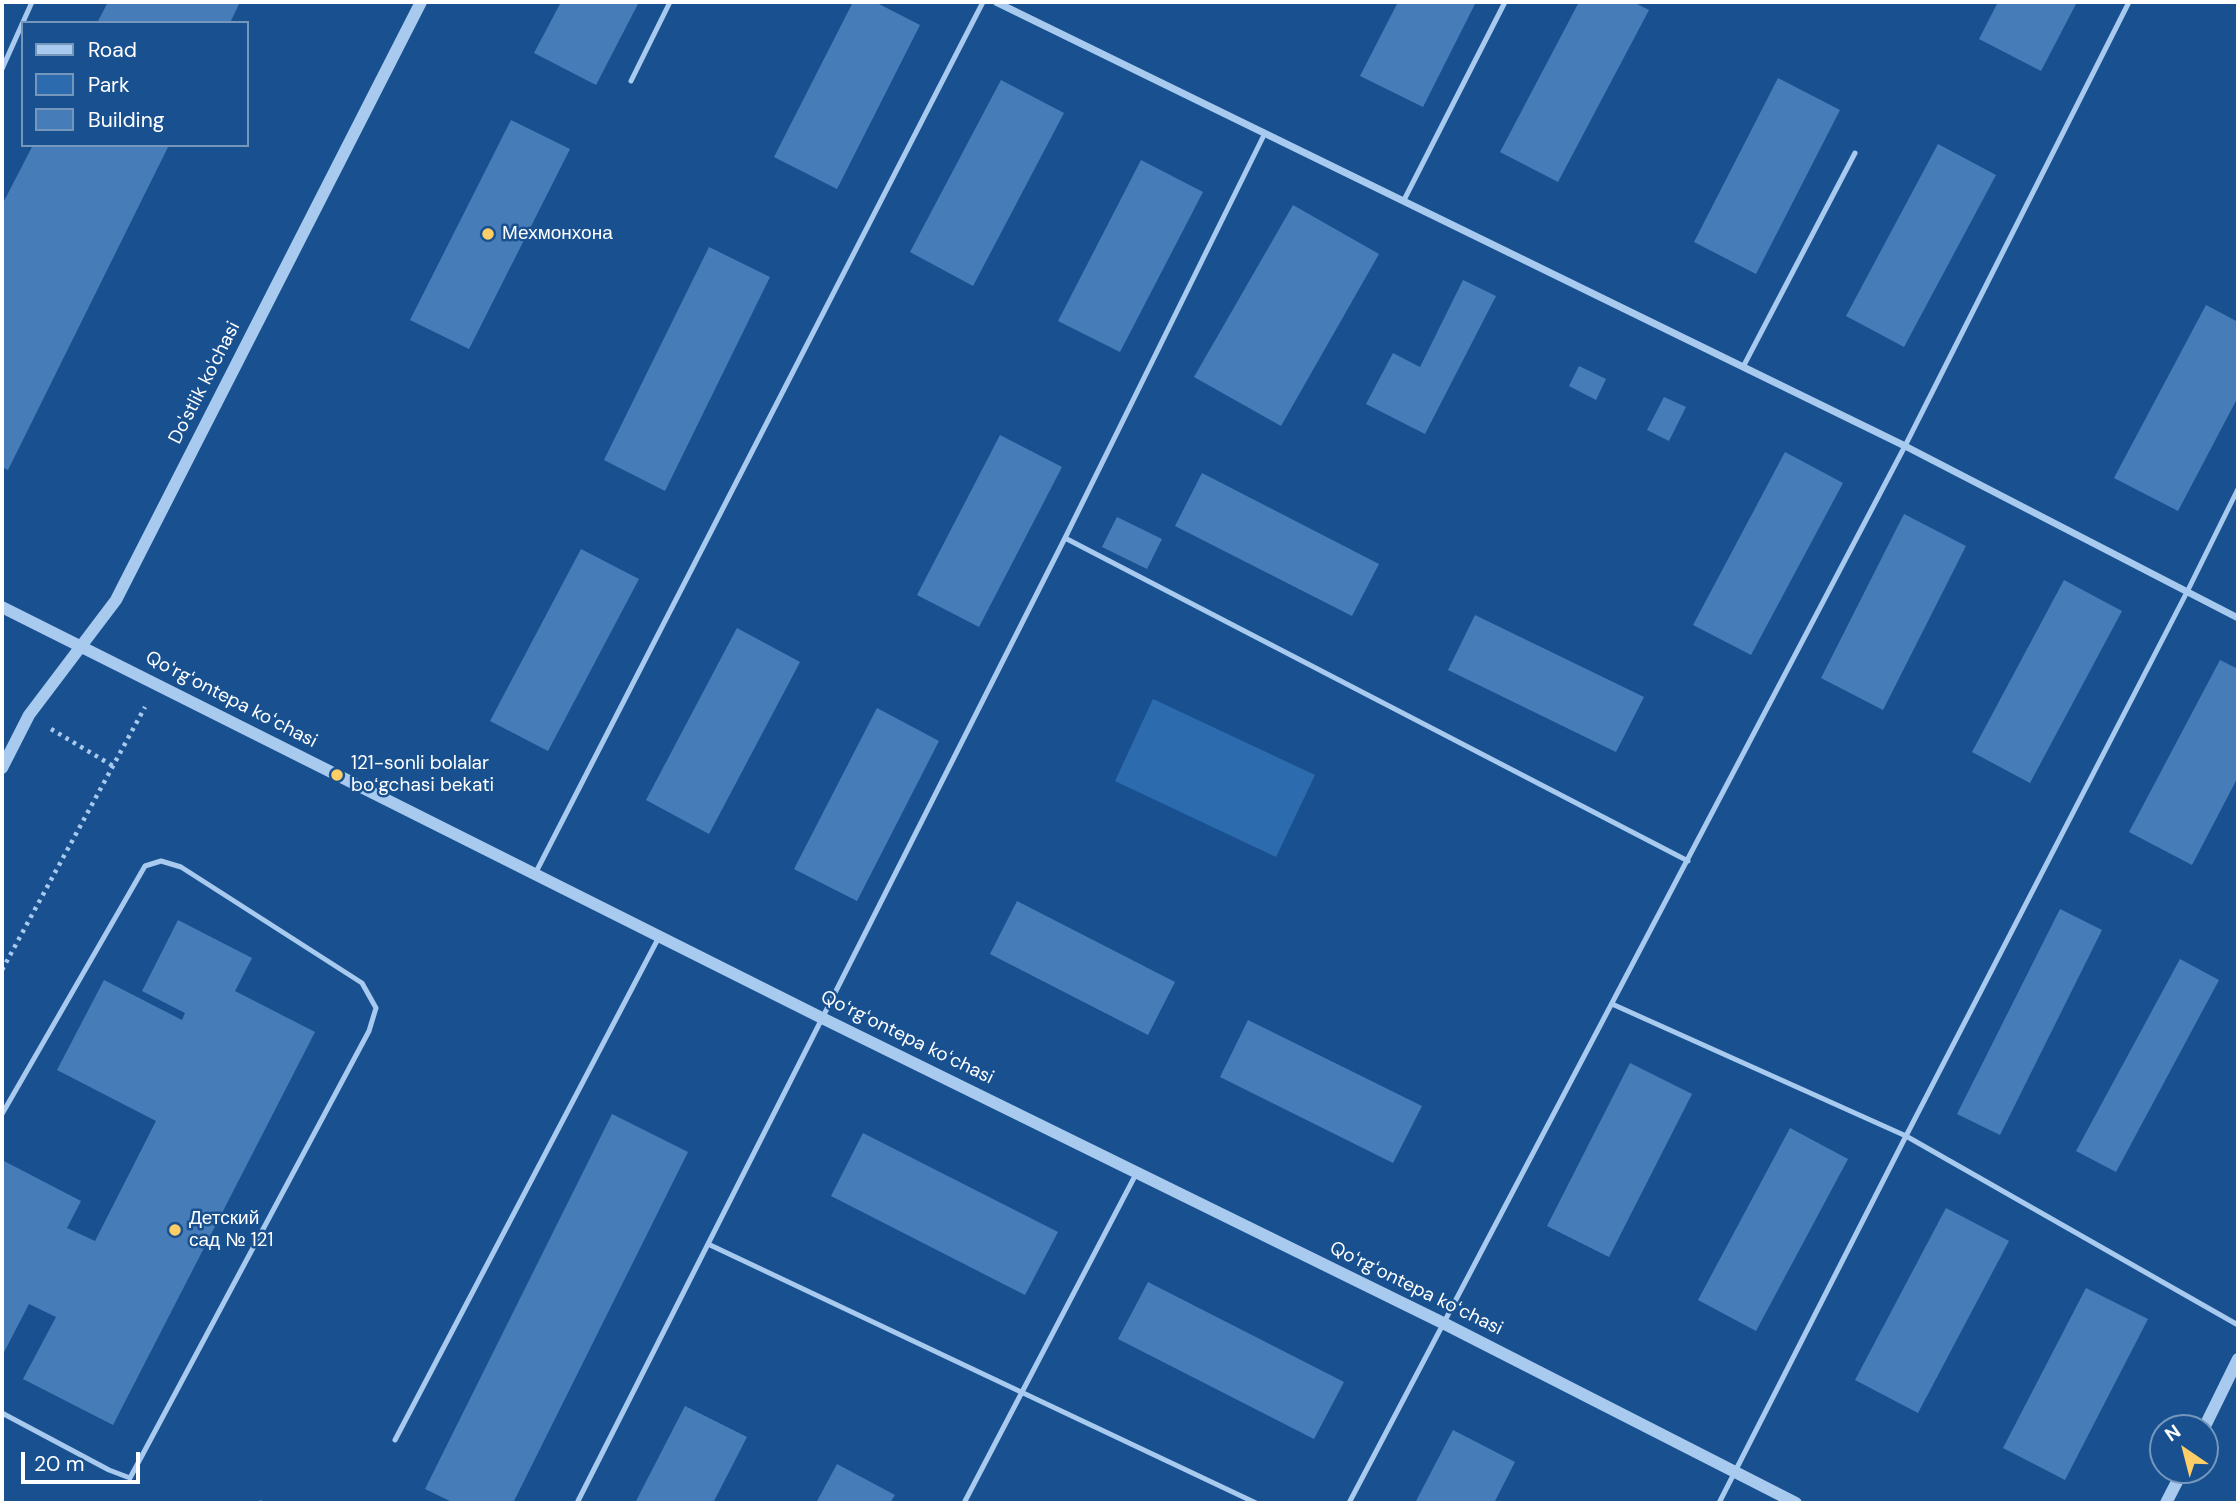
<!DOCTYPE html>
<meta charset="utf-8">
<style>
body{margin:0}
#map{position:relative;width:2240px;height:1505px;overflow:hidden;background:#195190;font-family:"DM Sans",sans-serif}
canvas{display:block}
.frame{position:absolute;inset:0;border:4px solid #fff;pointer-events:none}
.legend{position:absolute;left:21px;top:21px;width:228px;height:126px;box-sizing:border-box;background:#195190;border:2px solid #7597bc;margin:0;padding:9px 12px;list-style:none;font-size:21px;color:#fff}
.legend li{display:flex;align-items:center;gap:14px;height:35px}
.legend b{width:35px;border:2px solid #7597bc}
.north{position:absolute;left:2149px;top:1414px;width:70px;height:70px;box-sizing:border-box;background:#195190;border:2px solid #7597bc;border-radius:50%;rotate:325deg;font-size:19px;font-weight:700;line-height:28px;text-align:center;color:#fff}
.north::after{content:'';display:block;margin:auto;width:24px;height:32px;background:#ffce66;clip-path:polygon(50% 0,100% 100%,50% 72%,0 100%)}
.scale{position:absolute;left:21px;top:1452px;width:119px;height:32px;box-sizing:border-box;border:4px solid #fff;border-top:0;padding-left:9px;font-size:21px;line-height:24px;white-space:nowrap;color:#fff;-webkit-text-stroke:5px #195190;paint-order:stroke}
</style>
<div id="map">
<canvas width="2240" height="1505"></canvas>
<div class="frame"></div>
<ul class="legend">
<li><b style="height:9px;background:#a8caef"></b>Road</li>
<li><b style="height:19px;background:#2c6bae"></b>Park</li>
<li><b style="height:19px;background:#467db9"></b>Building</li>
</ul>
<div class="north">N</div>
<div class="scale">20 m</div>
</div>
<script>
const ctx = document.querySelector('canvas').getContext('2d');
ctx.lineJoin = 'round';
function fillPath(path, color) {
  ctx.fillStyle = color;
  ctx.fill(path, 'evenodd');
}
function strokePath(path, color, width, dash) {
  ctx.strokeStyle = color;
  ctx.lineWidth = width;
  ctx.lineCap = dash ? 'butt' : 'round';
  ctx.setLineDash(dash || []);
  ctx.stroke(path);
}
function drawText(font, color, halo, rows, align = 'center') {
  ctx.font = font + ' "DM Sans",sans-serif';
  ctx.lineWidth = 5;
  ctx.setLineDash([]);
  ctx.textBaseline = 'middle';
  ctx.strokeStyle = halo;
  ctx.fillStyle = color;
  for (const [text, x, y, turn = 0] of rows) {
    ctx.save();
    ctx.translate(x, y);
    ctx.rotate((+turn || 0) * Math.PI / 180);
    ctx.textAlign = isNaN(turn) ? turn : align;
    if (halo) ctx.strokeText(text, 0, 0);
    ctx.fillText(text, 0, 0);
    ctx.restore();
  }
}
fillPath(new Path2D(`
 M 1153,699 L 1315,775 L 1276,857 L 1115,781 Z`), '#2c6bae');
fillPath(new Path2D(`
 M 108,2 L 240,2 L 230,23 L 97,23 Z
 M 561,2 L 639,2 L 596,85 L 534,53 Z
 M 853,2 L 875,2 L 920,25 L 837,189 L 774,157 Z
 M 1398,2 L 1476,2 L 1423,107 L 1360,76 Z
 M 1579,2 L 1633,2 L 1649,10 L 1558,182 L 1500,152 Z
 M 1998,2 L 2077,2 L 2041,71 L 1979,39 Z
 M 1778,78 L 1840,110 L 1756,274 L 1694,242 Z
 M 1001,80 L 1064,113 L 973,286 L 910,252 Z
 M 511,120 L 570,149 L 469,349 L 410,320 Z
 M 1938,144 L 1996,175 L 1904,347 L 1846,316 Z
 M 33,145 L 169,145 L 8,470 L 2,467 L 2,205 Z
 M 1141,160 L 1203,192 L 1120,352 L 1058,321 Z
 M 1293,205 L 1379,254 L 1281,426 L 1194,377 Z
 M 709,247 L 770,277 L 665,491 L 604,460 Z
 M 1463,280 L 1496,296 L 1425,434 L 1366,404 L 1393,353 L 1420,367 Z
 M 2206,305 L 2238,322 L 2238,397 L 2178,511 L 2114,478 Z
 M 1579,366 L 1606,379 L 1596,400 L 1569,386 Z
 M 1664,397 L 1686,407 L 1669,441 L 1647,430 Z
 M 1000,435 L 1062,467 L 979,627 L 917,595 Z
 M 1785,452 L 1843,483 L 1751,655 L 1693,625 Z
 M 1202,473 L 1379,564 L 1352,616 L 1175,526 Z
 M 1904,514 L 1966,546 L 1883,710 L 1821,678 Z
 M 1117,517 L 1162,539 L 1147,569 L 1102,547 Z
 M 581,549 L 639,579 L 548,751 L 490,721 Z
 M 2064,580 L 2122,611 L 2030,783 L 1972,752 Z
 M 1475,615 L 1644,697 L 1616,752 L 1448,670 Z
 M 737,628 L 800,662 L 709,834 L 646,800 Z
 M 2220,660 L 2238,669 L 2238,777 L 2192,865 L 2129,832 Z
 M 877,708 L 939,741 L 857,901 L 794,869 Z
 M 1017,901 L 1175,982 L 1148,1035 L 990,954 Z
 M 2060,909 L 2102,930 L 2000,1135 L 1957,1114 Z
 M 178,920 L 252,958 L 235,991 L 315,1032 L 113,1425 L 23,1379 L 56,1317 L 29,1304 L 2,1356 L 2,1160 L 81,1201 L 67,1228 L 95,1241 L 156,1121 L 57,1070 L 104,980 L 182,1020 L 185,1013 L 142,991 Z
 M 2180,959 L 2219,980 L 2116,1172 L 2076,1151 Z
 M 1248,1020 L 1422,1106 L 1393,1163 L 1220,1077 Z
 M 1630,1063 L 1692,1094 L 1609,1257 L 1547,1226 Z
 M 612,1114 L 688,1152 L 513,1503 L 454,1503 L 425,1489 Z
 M 1790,1128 L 1848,1159 L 1756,1331 L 1698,1300 Z
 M 863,1133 L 1058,1232 L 1025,1295 L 831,1196 Z
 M 1946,1208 L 2009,1241 L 1918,1413 L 1855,1380 Z
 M 1148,1282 L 1344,1382 L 1314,1439 L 1118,1339 Z
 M 2086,1288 L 2148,1319 L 2065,1480 L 2003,1448 Z
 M 685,1406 L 747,1437 L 713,1503 L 635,1503 Z
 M 1453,1430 L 1515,1462 L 1494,1503 L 1415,1503 Z
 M 837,1464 L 895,1495 L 890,1503 L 816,1503 Z`), '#467db9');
strokePath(new Path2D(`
 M 51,729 L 113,766
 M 2,970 L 145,707
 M 259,1503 L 263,1503`), '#a8caef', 4.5, [3.5, 5]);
strokePath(new Path2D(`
 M 2,69 L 32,2
 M 631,81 L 670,2
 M 1404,200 L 1505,2
 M 1743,367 L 1855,153
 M 2238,489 L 2187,592 L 1906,1136 L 2238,1325
 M 1065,538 L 1688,861
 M 535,874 L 983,2
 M 1612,1004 L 1906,1136 L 1719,1503
 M 2,1114 L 145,866 L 161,861 L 181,867 L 362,983 L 376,1008 L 369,1031 L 130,1478 L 109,1470 L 2,1413
 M 708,1244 L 1256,1503
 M 395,1440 L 659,937
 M 577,1503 L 1065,538 L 1265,133
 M 964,1503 L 1136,1174
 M 1349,1503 L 1905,446 L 2129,2`), '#a8caef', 5);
strokePath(new Path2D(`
 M 996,2 L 1905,446 L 2238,618`), '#a8caef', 7);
strokePath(new Path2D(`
 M 2,607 L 822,1018 L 1445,1324 L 1796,1503
 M 2,768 L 29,715 L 116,600 L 421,2
 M 2204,1428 L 2238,1359
 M 2166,1503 L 2183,1470`), '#a8caef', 12);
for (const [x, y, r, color] of [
 [488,234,7,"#ffce66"],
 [337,775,7,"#ffce66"],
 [175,1230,7,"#ffce66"]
]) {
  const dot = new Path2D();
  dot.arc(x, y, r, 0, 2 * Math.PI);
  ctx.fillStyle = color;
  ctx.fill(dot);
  strokePath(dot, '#195190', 2.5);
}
drawText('19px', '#fff', '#195190', [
 ["Мехмонхона",502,234],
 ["121-sonli bolalar",351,764],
 ["boʻgchasi bekati",351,786],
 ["Детский",189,1219],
 ["сад № 121",189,1241]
], 'left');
drawText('19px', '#fff', '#195190', [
 ["Do'stlik ko'chasi",205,383,-63],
 ["Qoʻrgʻontepa koʻchasi",231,700,27],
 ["Qoʻrgʻontepa koʻchasi",907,1038,26],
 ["Qoʻrgʻontepa koʻchasi",1416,1289,26]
]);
</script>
